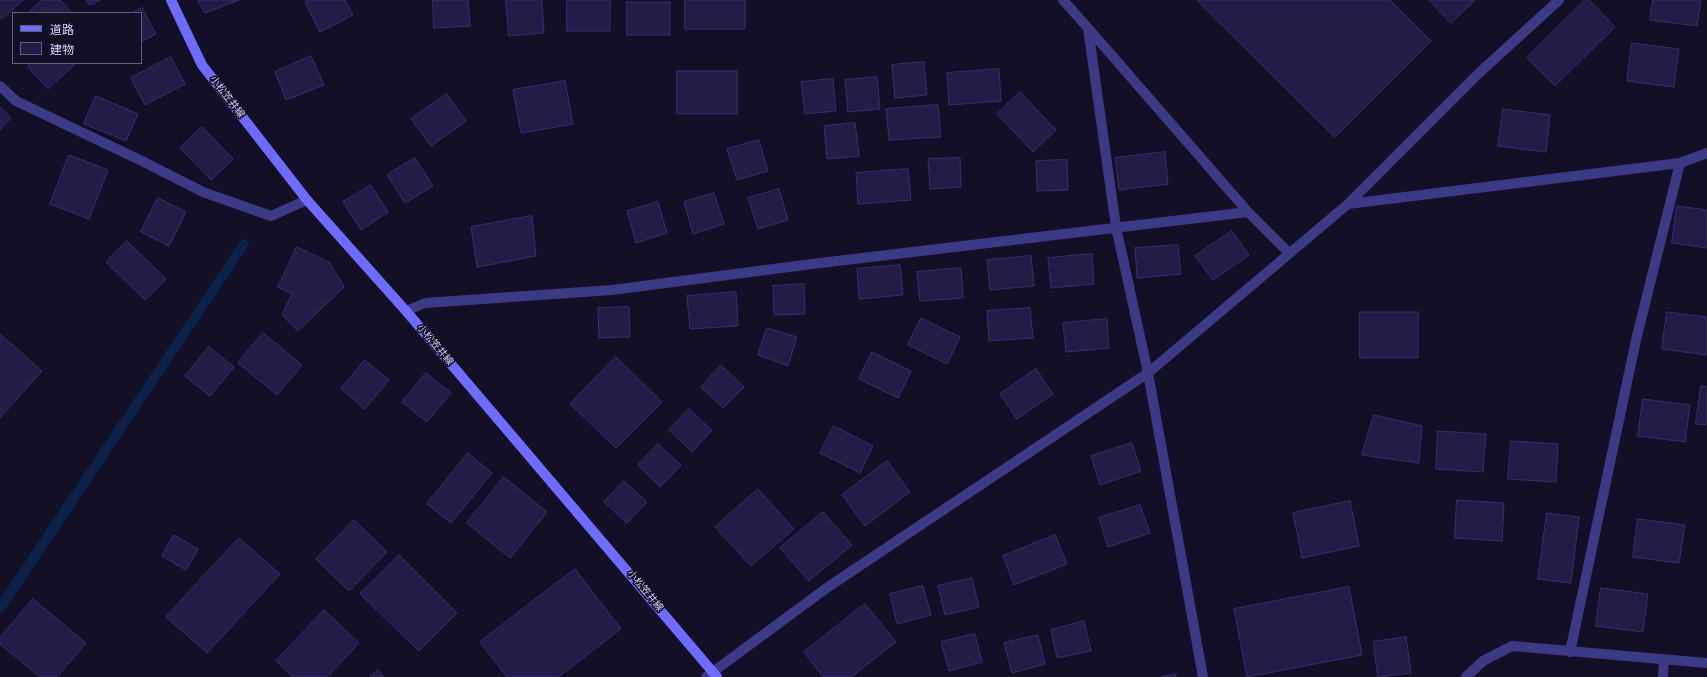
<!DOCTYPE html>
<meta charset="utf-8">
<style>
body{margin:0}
#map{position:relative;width:1707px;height:677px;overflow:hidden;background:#130f26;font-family:Arial,"Noto Sans JP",sans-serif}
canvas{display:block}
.legend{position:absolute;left:12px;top:12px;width:130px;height:52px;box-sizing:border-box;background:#130f26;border:1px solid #625e7d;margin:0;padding:5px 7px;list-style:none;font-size:12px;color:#d9d4ff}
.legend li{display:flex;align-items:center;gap:8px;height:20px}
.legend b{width:20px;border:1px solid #625e7d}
</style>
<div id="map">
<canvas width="1707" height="677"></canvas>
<ul class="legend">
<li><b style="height:5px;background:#6f6bff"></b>道路</li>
<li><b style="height:11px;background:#241b47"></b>建物</li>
</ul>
</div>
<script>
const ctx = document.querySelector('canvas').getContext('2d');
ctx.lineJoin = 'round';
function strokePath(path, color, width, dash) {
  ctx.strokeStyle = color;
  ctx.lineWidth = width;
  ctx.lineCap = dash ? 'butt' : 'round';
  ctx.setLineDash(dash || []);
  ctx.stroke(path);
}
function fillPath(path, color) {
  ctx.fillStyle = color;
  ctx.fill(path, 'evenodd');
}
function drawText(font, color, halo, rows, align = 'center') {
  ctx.font = font + ' Arial,"Noto Sans JP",sans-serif';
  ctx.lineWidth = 3;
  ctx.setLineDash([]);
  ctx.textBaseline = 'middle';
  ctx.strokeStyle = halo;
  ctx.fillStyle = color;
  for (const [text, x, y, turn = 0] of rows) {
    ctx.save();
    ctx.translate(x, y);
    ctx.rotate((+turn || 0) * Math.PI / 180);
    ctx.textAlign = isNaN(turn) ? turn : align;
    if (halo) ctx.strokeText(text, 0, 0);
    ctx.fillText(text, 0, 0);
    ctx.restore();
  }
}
strokePath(new Path2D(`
 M 0,608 L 244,244`), '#0c2248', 10);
const building = new Path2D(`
 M 0,0 L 23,0 L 2,19 L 0,17 Z
 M 42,0 L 60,0 L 72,13 L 28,13 Z
 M 87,0 L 100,0 L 90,5 Z
 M 198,0 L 239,0 L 205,13 Z
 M 309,0 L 345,0 L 353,15 L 320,32 L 305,2 Z
 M 433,0 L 468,0 L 470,26 L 434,28 Z
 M 506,0 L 542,0 L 544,33 L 509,36 Z
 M 567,0 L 610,0 L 610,31 L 567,31 Z
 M 685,0 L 745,0 L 745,29 L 685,29 Z
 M 1197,0 L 1390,0 L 1431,41 L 1335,137 Z
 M 1429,0 L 1475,0 L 1451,23 Z
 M 1585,0 L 1589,0 L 1615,27 L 1555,86 L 1527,58 Z
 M 1653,0 L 1701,0 L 1697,26 L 1650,20 Z
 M 627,2 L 670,2 L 670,35 L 627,35 Z
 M 142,8 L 156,34 L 141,42 L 141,13 L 132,13 Z
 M 1632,43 L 1679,49 L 1674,87 L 1627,81 Z
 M 311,56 L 324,85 L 286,100 L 275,72 Z
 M 171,57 L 185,84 L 145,105 L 131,78 Z
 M 924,62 L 927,95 L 895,98 L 892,65 Z
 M 31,63 L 76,63 L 48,89 L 28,67 Z
 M 999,69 L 1001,101 L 949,105 L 947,73 Z
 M 677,71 L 737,71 L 737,114 L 677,114 Z
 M 877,77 L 880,109 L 848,112 L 845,80 Z
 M 833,79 L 836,111 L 805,114 L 801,82 Z
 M 565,81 L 573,124 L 521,133 L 513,90 Z
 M 1020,92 L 1056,130 L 1033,152 L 997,114 Z
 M 447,94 L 466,121 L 431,146 L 411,119 Z
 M 96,96 L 138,114 L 126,141 L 84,124 Z
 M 938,105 L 941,137 L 889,140 L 886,109 Z
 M 0,107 L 11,118 L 0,130 Z
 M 1503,109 L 1550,115 L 1546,152 L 1498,146 Z
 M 855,123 L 859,156 L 827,159 L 824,126 Z
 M 202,127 L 233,159 L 211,180 L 180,148 Z
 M 759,140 L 768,171 L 737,180 L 727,149 Z
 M 1165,152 L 1168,184 L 1119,190 L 1115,158 Z
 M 69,155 L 108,170 L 89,219 L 50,204 Z
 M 415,158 L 433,186 L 405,203 L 387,175 Z
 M 960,158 L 961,187 L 930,189 L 928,159 Z
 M 1067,160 L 1068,190 L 1037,191 L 1036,161 Z
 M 908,169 L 911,200 L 858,204 L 856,173 Z
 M 371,185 L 388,212 L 361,230 L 343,202 Z
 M 779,189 L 788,220 L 758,229 L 748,198 Z
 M 714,193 L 724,224 L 693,234 L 684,202 Z
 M 158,198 L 186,212 L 169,246 L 141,232 Z
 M 658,202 L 667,233 L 636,243 L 627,211 Z
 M 1677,206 L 1707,210 L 1707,248 L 1672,243 Z
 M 532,216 L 536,256 L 477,267 L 471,227 Z
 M 1232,231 L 1249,255 L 1213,280 L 1195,256 Z
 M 127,241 L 166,279 L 145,300 L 106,262 Z
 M 1178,245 L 1181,274 L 1137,278 L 1135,248 Z
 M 297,247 L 330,263 L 344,287 L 298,331 L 282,315 L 292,294 L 278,287 Z
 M 1092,254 L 1094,284 L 1051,288 L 1048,258 Z
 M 1031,256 L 1034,286 L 990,290 L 987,260 Z
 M 900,265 L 903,295 L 859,299 L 857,269 Z
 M 961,268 L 963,298 L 920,301 L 917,272 Z
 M 804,284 L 805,314 L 774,315 L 773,286 Z
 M 736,292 L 738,326 L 690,329 L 687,296 Z
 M 629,307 L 630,337 L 599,338 L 598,308 Z
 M 1030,308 L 1033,338 L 989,341 L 987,311 Z
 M 1360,312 L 1418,312 L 1418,358 L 1360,358 Z
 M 1667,312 L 1707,317 L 1707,355 L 1662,349 Z
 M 921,318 L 960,337 L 947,364 L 908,345 Z
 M 1107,319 L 1109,348 L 1066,352 L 1063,323 Z
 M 767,328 L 797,337 L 788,366 L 758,355 Z
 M 263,333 L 302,365 L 277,395 L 238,363 Z
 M 0,334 L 42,371 L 0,418 Z
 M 209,347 L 234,367 L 210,396 L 185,376 Z
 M 872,352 L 911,371 L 898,398 L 859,379 Z
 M 616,357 L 662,402 L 616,448 L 570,404 Z
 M 365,360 L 389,380 L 365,409 L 341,389 Z
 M 721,365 L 744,387 L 723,408 L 701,387 Z
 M 1036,369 L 1053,394 L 1017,419 L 1000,394 Z
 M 426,373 L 451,393 L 427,422 L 402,402 Z
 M 1701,386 L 1707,387 L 1707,425 L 1696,424 Z
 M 1643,399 L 1690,405 L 1685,442 L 1638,436 Z
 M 689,409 L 712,430 L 692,452 L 669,430 Z
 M 1374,415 L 1422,426 L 1419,463 L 1362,455 Z
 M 834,426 L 873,446 L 860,473 L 820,453 Z
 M 1438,431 L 1486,434 L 1483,472 L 1436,469 Z
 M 1511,441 L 1558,444 L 1556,482 L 1508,479 Z
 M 1132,443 L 1141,471 L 1100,485 L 1091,456 Z
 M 658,444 L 681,465 L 660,487 L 638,465 Z
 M 468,453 L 492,473 L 451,523 L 427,504 Z
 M 887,461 L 910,492 L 865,526 L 842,495 Z
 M 504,477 L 547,512 L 510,558 L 467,523 Z
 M 624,481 L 647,502 L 627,523 L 604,502 Z
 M 758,489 L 794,529 L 751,566 L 715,527 Z
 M 1457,500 L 1504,503 L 1502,541 L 1455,538 Z
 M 1350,501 L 1359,546 L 1302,558 L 1293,513 Z
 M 1140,505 L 1150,533 L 1108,547 L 1099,518 Z
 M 823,512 L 852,545 L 809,581 L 780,548 Z
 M 1547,513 L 1579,517 L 1571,583 L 1538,579 Z
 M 1638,519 L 1685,525 L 1679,563 L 1633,557 Z
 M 354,520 L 387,552 L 349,591 L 316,559 Z
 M 174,535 L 198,549 L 186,570 L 162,556 Z
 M 1055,535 L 1067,564 L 1014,585 L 1003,556 Z
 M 239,538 L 280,574 L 207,653 L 166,617 Z
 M 399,555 L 457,613 L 419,651 L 360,594 Z
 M 575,569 L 621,629 L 558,677 L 507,677 L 480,642 Z
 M 972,578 L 979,607 L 945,615 L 938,586 Z
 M 923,586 L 931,615 L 897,624 L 890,594 Z
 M 1349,587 L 1362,655 L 1247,677 L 1234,609 Z
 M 1601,588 L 1648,594 L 1643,632 L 1596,626 Z
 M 33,599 L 86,643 L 57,677 L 40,677 L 0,644 L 0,638 Z
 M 865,604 L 896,642 L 851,677 L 823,677 L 804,652 Z
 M 324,610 L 359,643 L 327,677 L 293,677 L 276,661 Z
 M 1084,621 L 1091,651 L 1057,658 L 1051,630 Z
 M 975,634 L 982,662 L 949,671 L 941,642 Z
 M 1038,635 L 1045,664 L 1012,673 L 1004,643 Z
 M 1406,637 L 1411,673 L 1378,677 L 1373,642 Z
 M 378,670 L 384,677 L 370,677 Z
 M 1175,674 L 1176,677 L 1161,677 Z`);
fillPath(building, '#241b47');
strokePath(building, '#3b2d73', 1);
strokePath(new Path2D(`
 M 1063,0 L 1088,28 L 1116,227 L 1148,373 L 1203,677
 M 1088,28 L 1248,212
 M 0,86 L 16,101 L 142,161 L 203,192 L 271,216 L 307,200
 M 1348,204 L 1680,163 L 1707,153
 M 406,311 L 425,303 L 612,290 L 812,264 L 1248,212 L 1289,253
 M 1570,652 L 1636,340 L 1680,163
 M 706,677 L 828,587 L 1148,373 L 1348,204 L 1478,74 L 1559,0
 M 1466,677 L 1483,661 L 1512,646 L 1707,663
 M 1663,677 L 1664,660`), '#3d3a85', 10);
strokePath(new Path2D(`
 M 171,0 L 202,65 L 307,200 L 406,311 L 717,677`), '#6f6bff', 10);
drawText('10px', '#d9d4ff', '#130f26', [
 ["小松笠井線",227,97,52],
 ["小松笠井線",435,345,50],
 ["小松笠井線",645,591,50]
]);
</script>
